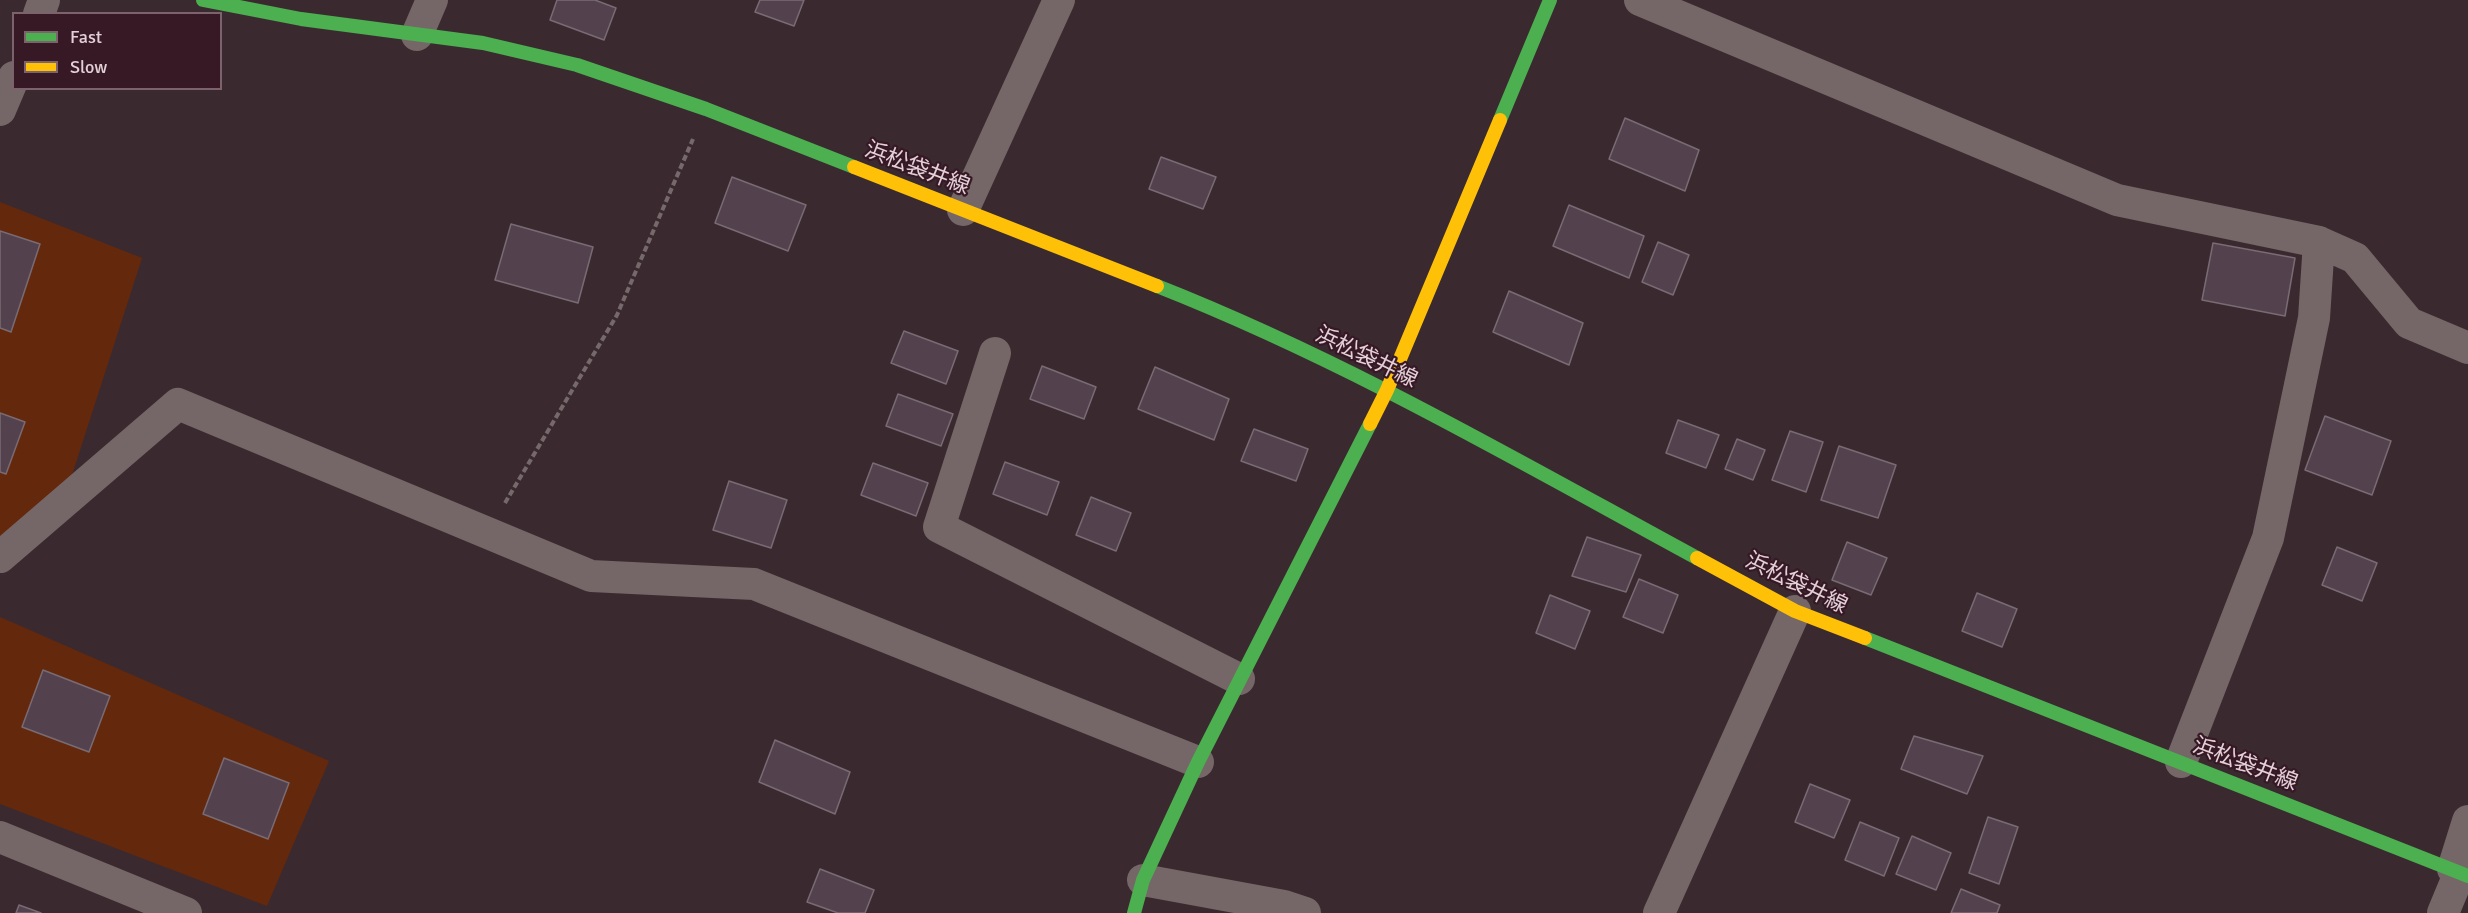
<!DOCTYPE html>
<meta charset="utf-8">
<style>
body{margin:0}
#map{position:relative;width:2468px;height:913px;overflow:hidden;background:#3a2a30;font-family:Signika,sans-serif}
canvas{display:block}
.legend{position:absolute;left:12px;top:12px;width:210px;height:78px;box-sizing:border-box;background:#361925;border:2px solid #7c626c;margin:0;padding:8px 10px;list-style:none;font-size:18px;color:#e4d0d7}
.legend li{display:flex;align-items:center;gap:12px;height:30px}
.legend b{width:30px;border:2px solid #7c626c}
</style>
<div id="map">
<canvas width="2468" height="913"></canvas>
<ul class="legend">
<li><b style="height:8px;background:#4caf50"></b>Fast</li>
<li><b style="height:8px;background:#ffc107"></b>Slow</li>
</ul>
</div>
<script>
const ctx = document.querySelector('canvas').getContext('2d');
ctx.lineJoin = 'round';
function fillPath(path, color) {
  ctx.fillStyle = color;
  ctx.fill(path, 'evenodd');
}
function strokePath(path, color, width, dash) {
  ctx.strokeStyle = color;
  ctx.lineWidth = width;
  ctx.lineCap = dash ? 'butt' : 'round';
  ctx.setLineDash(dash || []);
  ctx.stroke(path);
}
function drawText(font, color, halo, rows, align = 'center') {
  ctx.font = font + ' Signika,"Noto Sans JP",sans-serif';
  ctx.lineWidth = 4.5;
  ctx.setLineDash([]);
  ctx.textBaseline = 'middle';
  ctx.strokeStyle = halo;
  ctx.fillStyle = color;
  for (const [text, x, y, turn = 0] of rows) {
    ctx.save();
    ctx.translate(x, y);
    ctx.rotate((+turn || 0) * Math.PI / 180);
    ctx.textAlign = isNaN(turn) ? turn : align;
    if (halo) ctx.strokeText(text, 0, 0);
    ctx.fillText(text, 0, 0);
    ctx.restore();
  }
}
fillPath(new Path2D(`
 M 0,202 L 142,258 L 63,503 L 0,557 Z
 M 0,617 L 329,761 L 267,906 L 0,804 Z`), '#64280c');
const building = new Path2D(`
 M 557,0 L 595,0 L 616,8 L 604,40 L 550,20 Z
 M 760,0 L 804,0 L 794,26 L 755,12 Z
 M 1625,118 L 1699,150 L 1685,191 L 1609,159 Z
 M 1161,157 L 1216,177 L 1203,209 L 1149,189 Z
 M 732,177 L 806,205 L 788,251 L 715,223 Z
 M 1569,205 L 1644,236 L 1629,278 L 1553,246 Z
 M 511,224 L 593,247 L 578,303 L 495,280 Z
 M 0,231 L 40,244 L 11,332 L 0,328 Z
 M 1658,242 L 1689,255 L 1673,295 L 1642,282 Z
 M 2213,243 L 2295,258 L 2285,316 L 2202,300 Z
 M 1509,291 L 1583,323 L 1569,365 L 1493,332 Z
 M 904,331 L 958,351 L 946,384 L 891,363 Z
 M 1042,366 L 1096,387 L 1084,419 L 1030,399 Z
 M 1155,367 L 1229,399 L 1214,440 L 1138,409 Z
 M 898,394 L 953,414 L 941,446 L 886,426 Z
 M 0,413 L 25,422 L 6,474 L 0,472 Z
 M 2325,416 L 2391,441 L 2372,495 L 2305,470 Z
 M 1678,420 L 1719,435 L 1706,468 L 1666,453 Z
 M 1254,429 L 1308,449 L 1296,481 L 1241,461 Z
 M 1790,431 L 1823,442 L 1806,492 L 1772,480 Z
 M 1737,439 L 1765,450 L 1753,480 L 1725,469 Z
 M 1839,446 L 1896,465 L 1878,518 L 1821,500 Z
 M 1005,462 L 1059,482 L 1047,515 L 993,494 Z
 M 873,463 L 928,483 L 916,516 L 861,495 Z
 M 729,481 L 787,500 L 771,548 L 713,530 Z
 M 1091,497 L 1131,513 L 1116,551 L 1076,535 Z
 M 1587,537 L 1641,555 L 1626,592 L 1572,576 Z
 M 1847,542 L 1887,558 L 1871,595 L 1832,580 Z
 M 2337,547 L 2377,563 L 2362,601 L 2322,585 Z
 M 1639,579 L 1678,595 L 1663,633 L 1623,617 Z
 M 1977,593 L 2017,609 L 2002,647 L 1962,631 Z
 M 1550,595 L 1590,611 L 1575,649 L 1536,633 Z
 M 43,670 L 110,696 L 89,752 L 22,727 Z
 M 1914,736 L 1983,756 L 1967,794 L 1901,769 Z
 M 775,740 L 850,772 L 835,814 L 759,782 Z
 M 224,758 L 289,783 L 268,839 L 203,814 Z
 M 1810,784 L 1850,800 L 1834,838 L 1795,822 Z
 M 1988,817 L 2018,827 L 1999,884 L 1969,873 Z
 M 1860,822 L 1899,838 L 1884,876 L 1845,860 Z
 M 1912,836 L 1951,853 L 1936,890 L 1896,874 Z
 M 820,869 L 874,890 L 865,913 L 838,913 L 807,902 Z
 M 1961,889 L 2000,905 L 1997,913 L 1951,913 Z
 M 19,905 L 41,913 L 16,913 Z`);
fillPath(building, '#54414e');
strokePath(building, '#796b73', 1.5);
strokePath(new Path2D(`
 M 505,503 L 617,315 L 693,139`), '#76696b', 4, [6, 3]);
strokePath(new Path2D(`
 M 1640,0 L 2117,200 L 2319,242 L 2355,258 L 2409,323 L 2468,348
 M 39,14 L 44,0
 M 417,35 L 432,0
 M 0,110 L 14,77
 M 963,210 L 1059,0
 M 995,353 L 939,527 L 1239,679
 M 0,557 L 178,404 L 591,576 L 754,584 L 1198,762
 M 2181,762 L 2268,538 L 2314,318 L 2319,242
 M 0,837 L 186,913
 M 2453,869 L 2468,821
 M 1143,880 L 1284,906 L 1305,913
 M 1659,913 L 1795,611
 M 2443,913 L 2460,872`), '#756667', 32);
strokePath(new Path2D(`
 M 203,0 L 301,19 L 483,43 L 577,65 L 706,109 L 854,167
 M 1500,120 L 1550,0
 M 1157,286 C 1345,360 1520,462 1697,558
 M 1865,638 L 2468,876
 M 1134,913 L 1143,880 L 1198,762 L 1370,424`), '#4caf50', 14);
strokePath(new Path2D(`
 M 854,167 L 1157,286
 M 1370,424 L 1387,390 L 1500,120
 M 1697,558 L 1795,611 L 1865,638`), '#ffc107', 14);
drawText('22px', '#e4d0d7', '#361925', [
 ["浜松袋井線",917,169,21],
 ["浜松袋井線",1366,358,26],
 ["浜松袋井線",1796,584,26],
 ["浜松袋井線",2245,765,21]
]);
</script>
